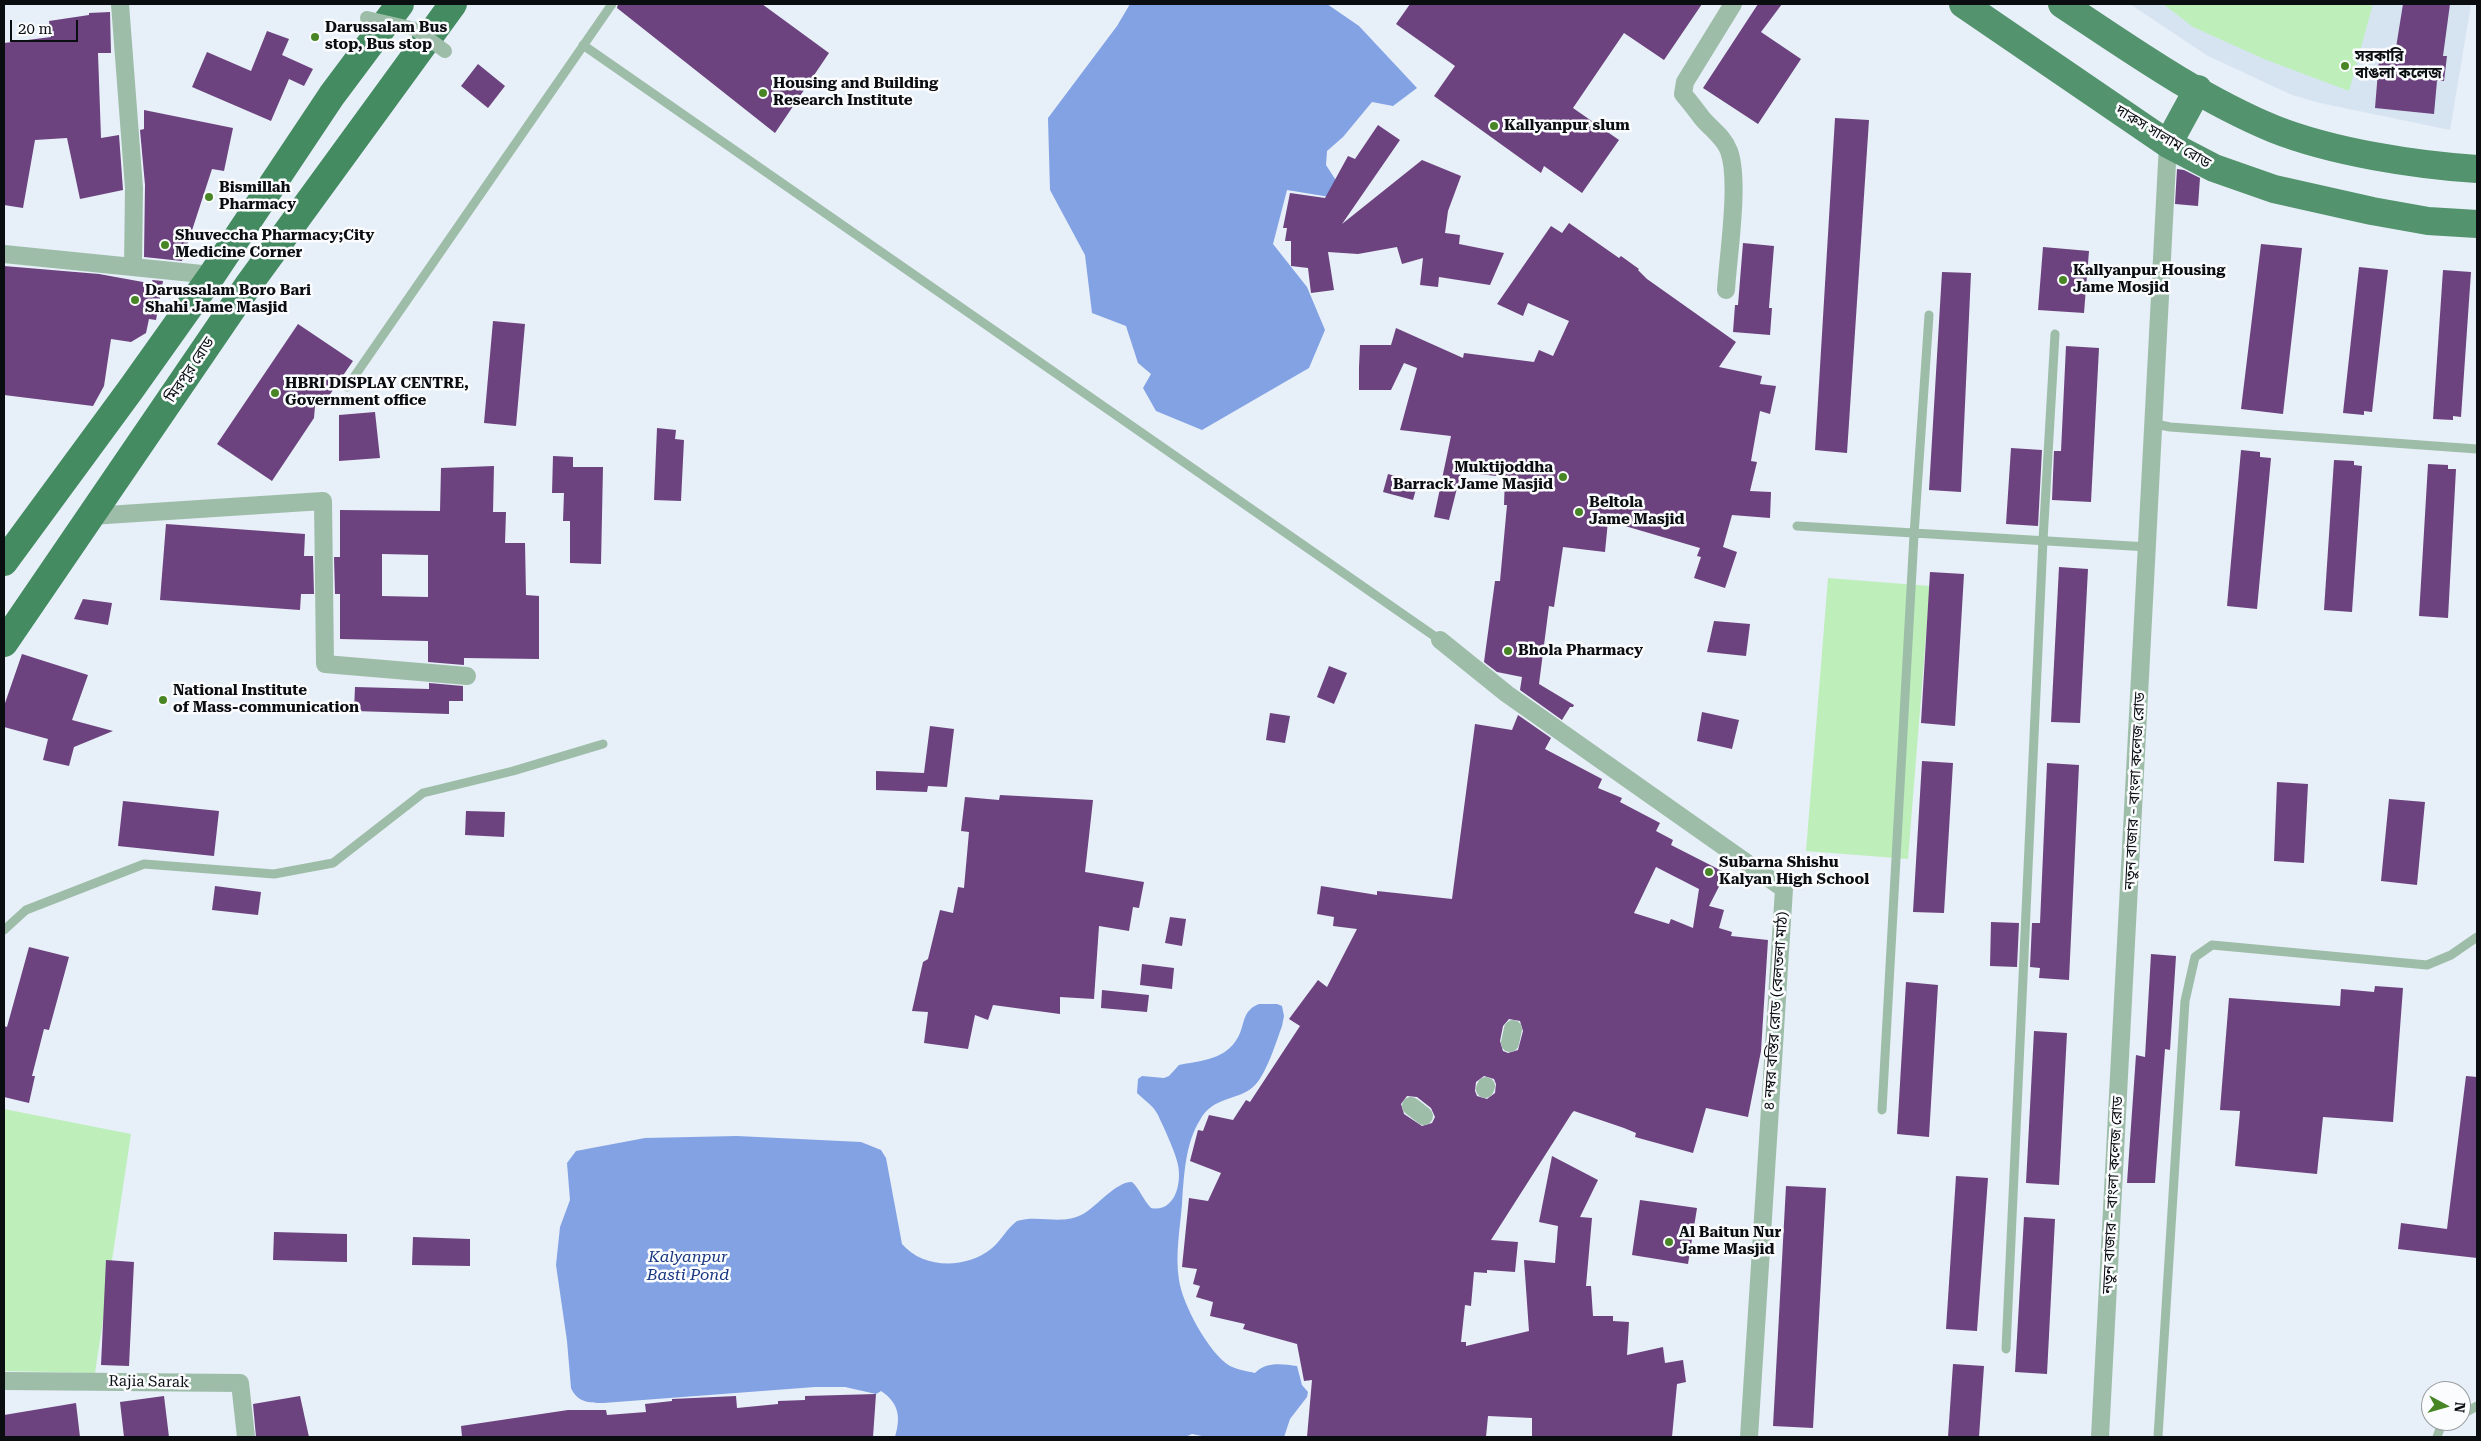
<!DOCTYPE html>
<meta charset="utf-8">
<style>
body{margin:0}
#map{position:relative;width:2481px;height:1441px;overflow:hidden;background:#e7eff8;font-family:"Roboto Serif",serif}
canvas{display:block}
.frame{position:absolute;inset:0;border:5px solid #0b0e10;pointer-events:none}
.north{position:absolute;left:2421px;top:1381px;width:50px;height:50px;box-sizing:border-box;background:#fafcfe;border:1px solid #9a9d9f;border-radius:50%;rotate:96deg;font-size:14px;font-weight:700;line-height:20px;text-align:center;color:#0b0e10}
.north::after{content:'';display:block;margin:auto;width:18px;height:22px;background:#478525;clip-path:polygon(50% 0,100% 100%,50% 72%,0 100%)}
.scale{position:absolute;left:10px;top:20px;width:68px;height:22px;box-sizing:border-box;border:2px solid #0b0e10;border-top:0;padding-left:6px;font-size:15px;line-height:18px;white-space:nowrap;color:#0b0e10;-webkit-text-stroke:4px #fafcfe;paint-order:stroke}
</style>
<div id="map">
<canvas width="2481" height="1441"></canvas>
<div class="frame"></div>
<div class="north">N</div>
<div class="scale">20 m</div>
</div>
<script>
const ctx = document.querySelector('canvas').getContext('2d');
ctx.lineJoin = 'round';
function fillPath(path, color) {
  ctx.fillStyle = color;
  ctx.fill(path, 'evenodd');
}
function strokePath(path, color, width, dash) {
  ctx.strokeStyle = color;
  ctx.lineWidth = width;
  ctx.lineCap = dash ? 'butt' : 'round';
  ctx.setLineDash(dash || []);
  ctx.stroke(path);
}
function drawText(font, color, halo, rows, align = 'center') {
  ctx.font = font + ' "Roboto Serif","Noto Sans Bengali",serif';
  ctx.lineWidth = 5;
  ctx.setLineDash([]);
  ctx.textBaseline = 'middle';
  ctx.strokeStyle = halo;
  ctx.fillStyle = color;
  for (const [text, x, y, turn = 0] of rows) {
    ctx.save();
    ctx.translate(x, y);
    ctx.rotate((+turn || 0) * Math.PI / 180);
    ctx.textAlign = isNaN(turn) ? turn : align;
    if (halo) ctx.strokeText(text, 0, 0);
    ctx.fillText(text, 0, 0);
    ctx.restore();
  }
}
fillPath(new Path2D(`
 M 2130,4 L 2471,4 L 2450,130 L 2320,103 L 2292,95 L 2208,56 Z`), '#d6e4f2');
fillPath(new Path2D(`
 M 2163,4 L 2373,4 L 2349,91 L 2264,59 L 2193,27 Z
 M 1828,578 L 1930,586 L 1908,859 L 1806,851 Z
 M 4,1109 L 131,1134 L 95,1373 L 4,1371 Z`), '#beefbb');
fillPath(new Path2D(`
 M 1130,4 L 1327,4 L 1359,26 L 1417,88 L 1393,106 L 1372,102 L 1343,137 L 1327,151 L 1326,165 L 1337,182 L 1336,198 L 1287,190 L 1273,244 L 1307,287 L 1325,330 L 1309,368 L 1202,430 L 1156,411 L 1143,388 L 1151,374 L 1138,363 L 1126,326 L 1092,313 L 1085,255 L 1050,190 L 1048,118 L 1117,26 Z
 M 1259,1004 L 1277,1004 L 1282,1006 L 1284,1016 L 1282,1026 C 1276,1042 1266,1076 1253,1087 C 1237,1101 1213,1096 1200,1120 C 1185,1144 1184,1176 1182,1204 C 1180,1229 1175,1255 1179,1280 C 1182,1303 1209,1354 1230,1366 C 1238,1370 1247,1371 1255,1373 C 1266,1361 1283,1364 1297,1366 L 1302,1385 L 1308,1392 L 1307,1397 L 1290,1419 L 1284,1437 L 1207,1437 L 1192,1434 L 1185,1437 L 895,1437 C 901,1417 899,1403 881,1391 L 876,1394 L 845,1387 L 815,1387 L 603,1403 C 589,1403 577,1402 571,1388 L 567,1341 L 556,1265 L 560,1227 L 570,1200 L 567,1163 L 576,1151 L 645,1138 L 737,1136 L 861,1142 L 881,1150 L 886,1158 L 902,1244 C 923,1269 966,1269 991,1249 C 1001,1241 1007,1228 1017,1221 C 1039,1214 1062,1226 1083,1214 C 1097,1206 1117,1181 1132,1182 C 1140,1189 1143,1200 1151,1208 C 1176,1213 1183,1180 1177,1161 C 1173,1147 1164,1128 1158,1115 C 1153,1105 1144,1100 1137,1093 L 1138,1079 L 1142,1076 L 1164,1078 L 1169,1076 L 1179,1065 C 1199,1061 1222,1060 1235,1042 C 1246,1028 1240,1011 1259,1004 Z`), '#82a2e4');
fillPath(new Path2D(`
 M 618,4 L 762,4 L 829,53 L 775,133 L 617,8 Z
 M 1410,4 L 1702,4 L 1664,60 L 1624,33 L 1573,108 L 1619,140 L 1582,193 L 1544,166 L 1541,173 L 1434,96 L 1455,66 L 1396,24 Z
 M 1758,4 L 1782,4 L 1761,32 L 1801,59 L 1758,124 L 1703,88 Z
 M 2403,4 L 2450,4 L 2443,56 L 2447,56 L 2444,81 L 2437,81 L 2434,114 L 2375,108 L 2379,59 L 2394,60 Z
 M 110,12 L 111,53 L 98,53 L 101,138 L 119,135 L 123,190 L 80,199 L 67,138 L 35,140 L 23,208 L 4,205 L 4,43 L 51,37 L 49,21 L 89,15 L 89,13 Z
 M 267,31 L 289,39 L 282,55 L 313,69 L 304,86 L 289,79 L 271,121 L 192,87 L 207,52 L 251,71 Z
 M 478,64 L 505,86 L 488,108 L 461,86 Z
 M 144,110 L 233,128 L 224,171 L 212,169 L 182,261 L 144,257 L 145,185 L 140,130 L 144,129 Z
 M 1835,118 L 1869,120 L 1847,453 L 1815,450 Z
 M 1378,125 L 1400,140 L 1342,224 L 1422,160 L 1461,176 L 1448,211 L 1445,233 L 1460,235 L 1459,244 L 1504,253 L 1490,285 L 1439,277 L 1438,287 L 1420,285 L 1423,258 L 1402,264 L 1397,247 L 1358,254 L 1328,252 L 1334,290 L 1311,293 L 1308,268 L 1291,266 L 1291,241 L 1285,241 L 1287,228 L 1283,228 L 1290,193 L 1325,198 L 1348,156 L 1355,159 Z
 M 2177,169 L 2184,170 L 2200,178 L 2198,206 L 2175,204 Z
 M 1569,223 L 1619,258 L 1621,256 L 1639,269 L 1638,270 L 1647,279 L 1736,342 L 1719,367 L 1762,376 L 1760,384 L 1776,386 L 1770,414 L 1760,411 L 1751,461 L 1757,462 L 1750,491 L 1771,492 L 1770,518 L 1732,515 L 1723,547 L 1737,552 L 1725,588 L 1694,578 L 1701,557 L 1697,556 L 1700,548 L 1608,521 L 1605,552 L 1563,547 L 1554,607 L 1549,606 L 1539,684 L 1574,705 L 1573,707 L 1570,707 L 1562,720 L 1520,690 L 1522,677 L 1497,672 L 1484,662 L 1495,581 L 1500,581 L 1507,505 L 1504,505 L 1505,477 L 1461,472 L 1449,520 L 1434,517 L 1451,436 L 1400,430 L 1417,368 L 1404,363 L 1391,390 L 1359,390 L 1359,367 L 1360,345 L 1391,345 L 1396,328 L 1463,358 L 1464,353 L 1534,362 L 1539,350 L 1553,356 L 1569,321 L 1528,303 L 1523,316 L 1497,304 L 1551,226 L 1562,233 Z
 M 1743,243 L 1774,246 L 1769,308 L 1772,308 L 1770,335 L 1733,332 L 1735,305 L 1738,305 Z
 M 2261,244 L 2302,248 L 2283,414 L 2241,409 Z
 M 2043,247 L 2089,251 L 2084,313 L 2038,310 Z
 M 4,266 L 99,274 L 154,284 L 152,280 L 163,281 L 156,320 L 149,319 L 146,333 L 131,342 L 111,339 L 104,386 L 93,406 L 4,395 Z
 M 2359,267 L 2388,270 L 2372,412 L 2364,411 L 2364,415 L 2343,413 Z
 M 2443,270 L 2471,272 L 2461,417 L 2453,416 L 2453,420 L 2433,419 Z
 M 1942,272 L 1971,273 L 1961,492 L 1929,490 Z
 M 493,321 L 525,324 L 516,426 L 484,423 Z
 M 298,324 L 353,361 L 322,406 L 315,406 L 314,418 L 272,481 L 217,444 Z
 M 2066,346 L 2099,348 L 2091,502 L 2052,500 L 2054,451 L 2061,451 Z
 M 375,412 L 380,458 L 339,461 L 339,415 Z
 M 657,428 L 676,430 L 675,439 L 684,440 L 681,501 L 654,500 Z
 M 2011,448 L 2042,450 L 2038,526 L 2006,524 Z
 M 2241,450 L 2260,452 L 2260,457 L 2271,458 L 2257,609 L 2227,606 Z
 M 553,456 L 573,457 L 573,467 L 603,467 L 601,564 L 570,563 L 570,521 L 563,521 L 564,493 L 552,493 Z
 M 2334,460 L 2354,461 L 2354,465 L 2362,466 L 2352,612 L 2324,610 Z
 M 2428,464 L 2448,465 L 2448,469 L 2456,469 L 2448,618 L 2419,616 Z
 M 494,466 L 493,512 L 506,512 L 505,543 L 525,543 L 526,595 L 539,596 L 539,659 L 464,658 L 464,665 L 428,662 L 428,641 L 340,639 L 340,594 L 335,594 L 334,557 L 340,557 L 340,510 L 440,511 L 441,468 ZM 382,554 L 428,555 L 428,597 L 382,596 Z
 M 1388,474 L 1418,482 L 1413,500 L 1383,492 Z
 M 166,524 L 305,534 L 304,556 L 313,556 L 314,594 L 301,594 L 300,610 L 160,600 Z
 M 2059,567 L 2088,569 L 2080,723 L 2051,722 Z
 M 1930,572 L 1964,574 L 1955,726 L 1921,723 Z
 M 83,599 L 112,603 L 108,625 L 74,619 Z
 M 1714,621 L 1750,624 L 1746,656 L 1707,652 Z
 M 22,654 L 88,675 L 72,720 L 113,731 L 74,747 L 69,766 L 43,760 L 48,739 L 4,727 L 4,706 Z
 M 1329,666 L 1347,673 L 1334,704 L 1317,697 Z
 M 429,683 L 463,686 L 463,701 L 449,701 L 449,714 L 354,711 L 355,687 L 429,689 Z
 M 1702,712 L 1739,720 L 1732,749 L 1697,741 Z
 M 1270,713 L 1290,716 L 1285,743 L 1266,740 Z
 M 1518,715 L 1551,738 L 1545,749 L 1602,779 L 1598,788 L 1622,798 L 1620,802 L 1660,823 L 1656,831 L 1673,840 L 1671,845 L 1726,873 L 1709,906 L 1724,910 L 1719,928 L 1732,932 L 1731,936 L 1768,940 L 1761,1051 L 1748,1117 L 1706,1108 L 1693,1153 L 1635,1137 L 1636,1133 L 1624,1128 L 1574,1111 L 1572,1113 L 1491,1240 L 1518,1242 L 1515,1272 L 1487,1270 L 1487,1273 L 1474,1272 L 1471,1306 L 1465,1305 L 1461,1342 L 1466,1342 L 1466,1346 L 1529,1331 L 1524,1260 L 1555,1263 L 1558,1226 L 1539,1222 L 1552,1156 L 1598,1180 L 1580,1217 L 1592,1218 L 1586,1286 L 1591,1286 L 1593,1316 L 1613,1316 L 1613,1321 L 1629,1322 L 1627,1355 L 1663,1347 L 1665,1363 L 1683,1360 L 1686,1382 L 1677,1384 L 1672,1437 L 1532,1437 L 1532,1418 L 1488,1416 L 1486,1437 L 1307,1437 L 1312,1380 L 1304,1381 L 1297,1344 L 1243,1329 L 1245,1324 L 1210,1316 L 1213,1302 L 1196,1297 L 1200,1286 L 1193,1284 L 1197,1269 L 1182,1267 L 1189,1198 L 1208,1201 L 1221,1173 L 1190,1161 L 1198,1130 L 1203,1131 L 1209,1115 L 1233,1120 L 1246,1100 L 1250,1102 L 1300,1026 L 1289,1019 L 1318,980 L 1327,987 L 1357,929 L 1333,926 L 1334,917 L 1317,914 L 1321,886 L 1377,895 L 1377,891 L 1452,899 L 1475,724 L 1512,730 ZM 1656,867 L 1699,889 L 1693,928 L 1671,919 L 1669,924 L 1634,913 ZM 1509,1019 L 1520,1021 L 1523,1031 L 1518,1050 L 1508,1053 L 1503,1051 L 1500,1041 L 1503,1026 ZM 1484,1076 L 1494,1079 L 1496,1084 L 1495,1093 L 1487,1099 L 1477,1096 L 1475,1091 L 1476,1082 ZM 1407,1096 L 1417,1097 L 1431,1108 L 1435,1117 L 1432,1123 L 1422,1126 L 1404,1114 L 1401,1104 Z
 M 930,726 L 954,729 L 947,787 L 928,786 L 927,792 L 876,790 L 876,771 L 924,773 Z
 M 1922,761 L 1953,763 L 1944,913 L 1913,912 Z
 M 2047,763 L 2079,765 L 2069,980 L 2039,978 L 2040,968 L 2030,967 L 2032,923 L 2040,923 Z
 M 2277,782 L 2308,784 L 2304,863 L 2274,861 Z
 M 1000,795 L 1093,800 L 1085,872 L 1144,882 L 1139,908 L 1133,907 L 1129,931 L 1099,926 L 1094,999 L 1060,997 L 1060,1014 L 993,1005 L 988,1020 L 975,1015 L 968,1049 L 924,1043 L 928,1012 L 912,1011 L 923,962 L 928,959 L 940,910 L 953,913 L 958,887 L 964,888 L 969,832 L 961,831 L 965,797 L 999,800 Z
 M 2389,799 L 2425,802 L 2417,885 L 2381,881 Z
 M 123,801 L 219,811 L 214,856 L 118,846 Z
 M 466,811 L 505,812 L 504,837 L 465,835 Z
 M 215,886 L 261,892 L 258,915 L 212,910 Z
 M 1170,917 L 1186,919 L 1182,946 L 1165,943 Z
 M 1991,922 L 2019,923 L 2017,967 L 1990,966 Z
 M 29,947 L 69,957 L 49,1030 L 44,1029 L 32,1076 L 35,1076 L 29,1103 L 4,1097 L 4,1026 L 7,1027 Z
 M 2151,954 L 2176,956 L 2170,1050 L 2165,1049 L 2155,1183 L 2127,1183 L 2136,1055 L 2145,1057 Z
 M 1142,964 L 1174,968 L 1172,989 L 1140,985 Z
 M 1906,982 L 1938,985 L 1929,1137 L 1897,1134 Z
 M 2375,986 L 2403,988 L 2393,1122 L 2323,1117 L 2317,1174 L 2235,1166 L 2240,1111 L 2220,1110 L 2229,998 L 2340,1006 L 2341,989 L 2374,992 Z
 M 1102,990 L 1149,995 L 1147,1012 L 1101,1008 Z
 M 2034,1031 L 2067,1033 L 2059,1185 L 2026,1183 Z
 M 2466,1076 L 2477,1077 L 2477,1258 L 2398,1249 L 2401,1223 L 2447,1229 Z
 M 1956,1176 L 1988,1178 L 1977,1331 L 1946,1329 Z
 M 1786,1186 L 1826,1188 L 1813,1428 L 1773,1426 Z
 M 1640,1200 L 1697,1208 L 1688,1264 L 1632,1255 Z
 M 2024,1217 L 2055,1219 L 2047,1374 L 2015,1372 Z
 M 274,1232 L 347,1234 L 347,1262 L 273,1260 Z
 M 413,1237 L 470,1239 L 470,1266 L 412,1265 Z
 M 106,1260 L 134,1262 L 129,1366 L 101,1365 Z
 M 1953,1364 L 1984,1366 L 1979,1437 L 1948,1437 Z
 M 876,1394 L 873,1437 L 462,1437 L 461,1426 L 568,1410 L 606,1410 L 607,1415 L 646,1412 L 645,1404 L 672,1401 L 672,1399 L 736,1396 L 737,1408 L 778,1404 L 778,1401 L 805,1400 L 805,1396 Z
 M 164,1396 L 169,1437 L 124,1437 L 120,1402 Z
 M 300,1396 L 309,1437 L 256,1437 L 253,1404 Z
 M 76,1403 L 80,1437 L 4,1437 L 4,1415 Z`), '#6c437e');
strokePath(new Path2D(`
 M 583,45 L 1440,640
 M 347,387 L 612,4
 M 2155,424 L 2170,427 L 2477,449
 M 1797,526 L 2148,547
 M 4,930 L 26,910 L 144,864 L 274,874 L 333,863 L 423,793 L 513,771 L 603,744
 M 1882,1110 L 1914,535 L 1929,315
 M 2006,1349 L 2043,540 L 2055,334
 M 2461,1415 L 2477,1406
 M 2158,1437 L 2185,1001 L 2195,957 L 2212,945 L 2427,965 L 2451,955 L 2477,937
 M 2437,1437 L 2441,1426 L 2450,1421`), '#9dbda8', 9);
strokePath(new Path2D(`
 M 120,4 L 134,188 L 133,267
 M 4,254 L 212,275
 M 1726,290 C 1728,256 1740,181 1729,151 C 1724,137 1711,129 1702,118 C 1696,110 1690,102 1683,94 L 1685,82 L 1733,4
 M 91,516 L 323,501 L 325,664 L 467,676
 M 1440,640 L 1507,694 L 1784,889 L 1749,1437
 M 1510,1043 L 1513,1029
 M 1485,1089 L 1486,1086
 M 1411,1106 L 1424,1116
 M 4,1381 L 240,1383 L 246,1437
 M 2100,1437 L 2168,144`), '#9dbda8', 18);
strokePath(new Path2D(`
 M 1963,4 L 2168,144 L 2214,168 L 2274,189 L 2372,211 L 2428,221 L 2477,224
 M 2062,4 C 2130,49 2199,98 2274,129 C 2332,152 2415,165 2477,169
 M 2168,144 L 2198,89`), '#53936d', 28);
strokePath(new Path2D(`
 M 4,562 L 131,389 L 212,275 L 332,95 L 400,4
 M 4,643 L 249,284 L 453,4`), '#448b62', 28);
strokePath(new Path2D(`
 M 367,18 L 415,29 L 445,51`), '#9dbda8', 14);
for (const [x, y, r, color] of [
 [315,37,5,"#478525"],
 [2345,66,5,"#478525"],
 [763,93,5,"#478525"],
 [1494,126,5,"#478525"],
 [209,197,5,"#478525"],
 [165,245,5,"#478525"],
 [2063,280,5,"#478525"],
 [135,300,5,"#478525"],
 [275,393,5,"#478525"],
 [1563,477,5,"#478525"],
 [1579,512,5,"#478525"],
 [1508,651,5,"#478525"],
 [163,700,5,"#478525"],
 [1709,872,5,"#478525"],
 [1669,1242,5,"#478525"]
]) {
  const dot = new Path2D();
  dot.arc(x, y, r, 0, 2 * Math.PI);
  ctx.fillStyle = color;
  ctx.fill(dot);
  strokePath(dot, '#fafcfe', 2);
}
drawText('bold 15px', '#0b0e10', '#fafcfe', [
 ["Darussalam Bus",325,28],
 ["stop, Bus stop",325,45],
 ["সরকারি",2355,57],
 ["বাঙলা কলেজ",2355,74],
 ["Housing and Building",773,84],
 ["Research Institute",773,101],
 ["Kallyanpur slum",1504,126],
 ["Bismillah",219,188],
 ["Pharmacy",219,205],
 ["Shuveccha Pharmacy;City",175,236],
 ["Medicine Corner",175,253],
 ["Kallyanpur Housing",2073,271],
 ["Jame Mosjid",2073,288],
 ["Darussalam Boro Bari",145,291],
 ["Shahi Jame Masjid",145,308],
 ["HBRI DISPLAY CENTRE,",285,384],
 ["Government office",285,401],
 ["Muktijoddha",1553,468,"right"],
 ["Barrack Jame Masjid",1553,485,"right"],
 ["Beltola",1589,503],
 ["Jame Masjid",1589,520],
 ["Bhola Pharmacy",1518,651],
 ["National Institute",173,691],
 ["of Mass-communication",173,708],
 ["Subarna Shishu",1719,863],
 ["Kalyan High School",1719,880],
 ["Al Baitun Nur",1679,1233],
 ["Jame Masjid",1679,1250]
], 'left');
drawText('15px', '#0b0e10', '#fafcfe', [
 ["দারুস সালাম রোড",2163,137,31],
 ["মিরপুর রোড",190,370,-56],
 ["নতুন বাজার - বাংলা কলেজ রোড",2135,791,-87],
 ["৪ নম্বর বস্তির রোড (বেলতলা মাঠ)",1776,1011,-86],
 ["নতুন বাজার - বাংলা কলেজ রোড",2113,1195,-87],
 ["Rajia Sarak",149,1382,1]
]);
drawText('italic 16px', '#173581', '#fafcfe', [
 ["Kalyanpur",688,1257],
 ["Basti Pond",688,1275]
]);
</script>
